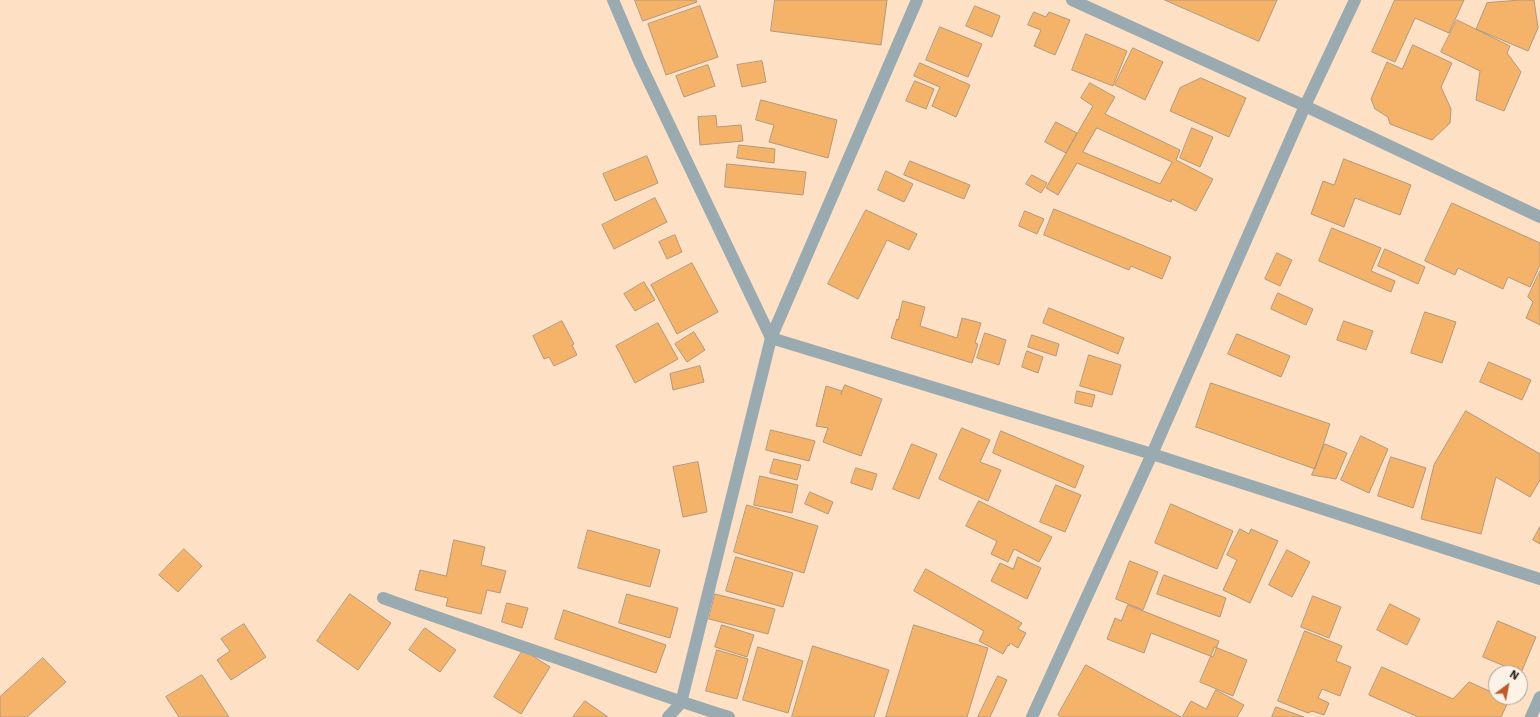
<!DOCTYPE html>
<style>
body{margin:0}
#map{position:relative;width:1540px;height:717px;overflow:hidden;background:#fee1c4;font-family:"Work Sans",sans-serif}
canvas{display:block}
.north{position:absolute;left:1488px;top:665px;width:40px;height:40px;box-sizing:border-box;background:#fdf2e6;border:1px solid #aa9f94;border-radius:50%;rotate:32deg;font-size:11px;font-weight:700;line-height:16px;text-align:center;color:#2d2318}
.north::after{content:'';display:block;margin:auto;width:14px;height:18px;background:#c05b29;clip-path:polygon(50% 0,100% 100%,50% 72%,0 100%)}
</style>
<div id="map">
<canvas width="1540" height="717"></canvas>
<div class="north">N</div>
</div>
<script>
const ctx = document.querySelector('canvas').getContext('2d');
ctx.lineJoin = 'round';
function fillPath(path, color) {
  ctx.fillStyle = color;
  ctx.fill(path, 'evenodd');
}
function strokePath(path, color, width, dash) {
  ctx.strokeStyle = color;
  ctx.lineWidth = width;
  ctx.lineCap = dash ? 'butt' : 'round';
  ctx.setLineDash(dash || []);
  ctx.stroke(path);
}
const building = new Path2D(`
 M 635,0 L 696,0 L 697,2 L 643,21 Z
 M 775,0 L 887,0 L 881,45 L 771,31 Z
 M 1165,0 L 1277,0 L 1259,41 Z
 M 1395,0 L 1464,0 L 1449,33 L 1415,18 L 1395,62 L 1372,52 Z
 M 1521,0 L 1534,0 L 1538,28 L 1528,51 L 1476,29 L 1487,3 Z
 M 700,6 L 718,57 L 666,75 L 648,24 Z
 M 975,6 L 1000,16 L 992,37 L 966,26 Z
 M 1034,12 L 1046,17 L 1049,12 L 1070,20 L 1055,55 L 1034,46 L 1041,30 L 1028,25 Z
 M 1457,20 L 1510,46 L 1507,53 L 1521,72 L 1504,111 L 1476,100 L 1480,71 L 1441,52 Z
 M 940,27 L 982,44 L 968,77 L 926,60 Z
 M 1086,34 L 1127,51 L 1113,86 L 1072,70 Z
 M 1413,45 L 1452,63 L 1441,87 L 1451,109 L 1450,123 L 1432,140 L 1390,124 L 1388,117 L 1375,109 L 1371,99 L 1387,62 L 1402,69 Z
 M 1133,48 L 1163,62 L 1145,100 L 1115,85 Z
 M 762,61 L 766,82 L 742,87 L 737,65 Z
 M 920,63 L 970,85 L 956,117 L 932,106 L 940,87 L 914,76 Z
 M 708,65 L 715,86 L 684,97 L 676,76 Z
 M 1201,78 L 1246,98 L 1229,137 L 1170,111 L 1180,88 Z
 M 915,81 L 934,89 L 926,109 L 906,101 Z
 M 1090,83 L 1115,97 L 1105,114 L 1180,150 L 1176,160 L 1213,179 L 1196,211 L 1172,199 L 1171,202 L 1077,163 L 1058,195 L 1046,188 L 1093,106 L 1081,98 ZM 1097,128 L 1172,162 L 1160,184 L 1083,152 Z
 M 761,100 L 837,120 L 828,158 L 769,142 L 774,125 L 756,120 Z
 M 716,116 L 717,127 L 741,125 L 743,141 L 700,145 L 698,117 Z
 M 1056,122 L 1077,133 L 1066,153 L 1045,142 Z
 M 1192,128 L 1213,137 L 1200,167 L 1180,158 Z
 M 739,145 L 775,149 L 774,163 L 737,158 Z
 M 647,156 L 658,183 L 615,201 L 603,174 Z
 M 1344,159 L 1411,185 L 1400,215 L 1355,198 L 1344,227 L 1311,214 L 1323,181 L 1334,185 Z
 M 910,161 L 970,185 L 964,199 L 904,175 Z
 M 727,164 L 806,172 L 803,195 L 725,187 Z
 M 886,171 L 913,184 L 904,202 L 878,190 Z
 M 1032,175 L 1047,183 L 1041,193 L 1026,184 Z
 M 655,198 L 667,222 L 614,249 L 602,225 Z
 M 1452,203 L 1540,243 L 1540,265 L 1530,287 L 1508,277 L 1503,289 L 1458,268 L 1455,275 L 1425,261 Z
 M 1054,209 L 1171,257 L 1162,279 L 1131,266 L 1129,270 L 1044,235 Z
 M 866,210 L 917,234 L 909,250 L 887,240 L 858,299 L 828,284 Z
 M 1025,211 L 1044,219 L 1037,234 L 1019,226 Z
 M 1332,228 L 1381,248 L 1371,271 L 1395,281 L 1391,292 L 1319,261 Z
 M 675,235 L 682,252 L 667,259 L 659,242 Z
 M 1385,249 L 1425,267 L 1418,284 L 1378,266 Z
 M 1277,253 L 1292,260 L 1280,286 L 1265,279 Z
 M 692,263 L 718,312 L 677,334 L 651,285 Z
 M 1540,271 L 1540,325 L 1526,318 L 1533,302 L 1528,297 Z
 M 644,282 L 655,300 L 635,311 L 624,294 Z
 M 1278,293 L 1313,309 L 1306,325 L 1271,309 Z
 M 903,301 L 925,307 L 920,326 L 957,338 L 962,318 L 981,323 L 975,343 L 978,344 L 972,363 L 891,338 L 897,319 L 898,320 Z
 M 1049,308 L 1124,338 L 1118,354 L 1043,323 Z
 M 1425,312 L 1456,322 L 1442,363 L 1411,353 Z
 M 562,321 L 574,344 L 572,345 L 577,355 L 554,366 L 549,357 L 544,359 L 533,336 Z
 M 1344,321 L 1373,331 L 1366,350 L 1337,340 Z
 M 658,323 L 678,359 L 635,383 L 616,346 Z
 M 694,332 L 705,350 L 687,362 L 675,344 Z
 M 985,333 L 1006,340 L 999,365 L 977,358 Z
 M 1237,334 L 1290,356 L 1281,377 L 1228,354 Z
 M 1032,335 L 1059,344 L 1056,356 L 1028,347 Z
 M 1027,351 L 1043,357 L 1038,373 L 1022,367 Z
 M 1089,355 L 1121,365 L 1112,395 L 1080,386 Z
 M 1489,362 L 1531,380 L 1522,400 L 1480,382 Z
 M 700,366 L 704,382 L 673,390 L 670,374 Z
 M 1211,383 L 1330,424 L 1315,469 L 1196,427 Z
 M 845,385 L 882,399 L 861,456 L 823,442 L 828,428 L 816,426 L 826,386 L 842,391 L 841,394 Z
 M 1077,391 L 1095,395 L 1092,407 L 1075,403 Z
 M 1466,411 L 1540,454 L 1540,480 L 1530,497 L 1496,477 L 1481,534 L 1421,519 L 1434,465 Z
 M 962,428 L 990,440 L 980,462 L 1001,470 L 988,501 L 939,479 Z
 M 771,430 L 815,441 L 809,461 L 766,450 Z
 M 1001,431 L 1084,466 L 1075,488 L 993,453 Z
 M 1361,436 L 1388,449 L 1369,493 L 1341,480 Z
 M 912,444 L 937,454 L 919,499 L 893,489 Z
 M 1325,444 L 1347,453 L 1336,479 L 1312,475 Z
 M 1391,457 L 1426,468 L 1413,508 L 1378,496 Z
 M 774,459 L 801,465 L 797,480 L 770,473 Z
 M 698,462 L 707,512 L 683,517 L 673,467 Z
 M 856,468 L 877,474 L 872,490 L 851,483 Z
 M 760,476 L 798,485 L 792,513 L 754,505 Z
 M 1056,485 L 1081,495 L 1065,532 L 1040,522 Z
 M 810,492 L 833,502 L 828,514 L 805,504 Z
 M 979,501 L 1052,537 L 1039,562 L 1014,549 L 1008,562 L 991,554 L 997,541 L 966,526 Z
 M 1171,504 L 1233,531 L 1217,569 L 1155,543 Z
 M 747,505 L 818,526 L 804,573 L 734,552 Z
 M 1540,527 L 1540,544 L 1533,540 Z
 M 1240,529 L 1249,534 L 1251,529 L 1278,541 L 1250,603 L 1223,590 L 1237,560 L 1227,555 Z
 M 588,530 L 660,550 L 650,587 L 578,568 Z
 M 454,540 L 485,547 L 481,565 L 506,571 L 500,593 L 487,590 L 481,614 L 446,606 L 448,598 L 415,590 L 420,570 L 446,576 Z
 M 184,549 L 202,566 L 178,592 L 159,575 Z
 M 1287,550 L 1310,562 L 1292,597 L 1269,585 Z
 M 736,557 L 793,573 L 783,607 L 726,591 Z
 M 1018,557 L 1041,568 L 1027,599 L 991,581 L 1000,563 L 1013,569 Z
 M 1130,561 L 1158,572 L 1143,610 L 1116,599 Z
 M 926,569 L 1022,623 L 1018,629 L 1026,633 L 1018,648 L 1010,643 L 1009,646 L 1008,645 L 1003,654 L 979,641 L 984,631 L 914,591 Z
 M 1164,575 L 1226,598 L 1220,617 L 1157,594 Z
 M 350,594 L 391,623 L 358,670 L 317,641 Z
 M 627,594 L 678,608 L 670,638 L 619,623 Z
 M 715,594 L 775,609 L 768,634 L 709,619 Z
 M 1313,596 L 1341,607 L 1329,638 L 1301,627 Z
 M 507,603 L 528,608 L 522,628 L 502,622 Z
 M 1390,604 L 1420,619 L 1407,645 L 1377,630 Z
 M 1128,605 L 1219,641 L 1213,657 L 1151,633 L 1144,653 L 1107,639 L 1115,618 L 1121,621 Z
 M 564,610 L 666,645 L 656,673 L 555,639 Z
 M 1498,621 L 1536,637 L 1521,673 L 1483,657 Z
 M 244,624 L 266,657 L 231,680 L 217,660 L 230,651 L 221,639 Z
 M 722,625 L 754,635 L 747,657 L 715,647 Z
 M 914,625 L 988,648 L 967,717 L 886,717 Z
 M 425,628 L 456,650 L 440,672 L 409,650 Z
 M 1305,631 L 1342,646 L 1336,661 L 1351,667 L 1340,696 L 1322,689 L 1318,698 L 1329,703 L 1324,715 L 1312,711 L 1308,713 L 1278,701 Z
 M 813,646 L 889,670 L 874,717 L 792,717 Z
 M 758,647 L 803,661 L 788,713 L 743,700 Z
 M 1215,647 L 1247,660 L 1233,696 L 1200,682 Z
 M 523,650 L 550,667 L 521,714 L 494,697 Z
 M 717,650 L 748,659 L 737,699 L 706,691 Z
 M 43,658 L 66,682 L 27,717 L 0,717 L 0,697 Z
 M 1086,665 L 1181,717 L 1061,717 L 1058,715 Z
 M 1382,667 L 1453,699 L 1469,682 L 1496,694 L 1496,697 L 1502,697 L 1509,700 L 1501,717 L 1418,717 L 1369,695 Z
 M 202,675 L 229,717 L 179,717 L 166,697 Z
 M 998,676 L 1007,680 L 990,717 L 978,717 Z
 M 1216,690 L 1244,705 L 1237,717 L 1182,717 L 1191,701 L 1206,709 Z
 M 585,701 L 608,717 L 573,717 Z
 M 1276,707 L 1304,717 L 1272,717 Z`);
fillPath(building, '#f4b368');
strokePath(building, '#b2987c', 1);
strokePath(new Path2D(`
 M 613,0 L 639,61 L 771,338 L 1152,454 L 1540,579
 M 1072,0 L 1305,106 L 1540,217
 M 383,598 C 443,620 504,640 565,661 C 619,680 673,700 729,717
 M 668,717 L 681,703 L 771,338 L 917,0
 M 1032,717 L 1152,454
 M 1531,717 L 1540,697`), '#99abb1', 12);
strokePath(new Path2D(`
 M 1152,454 L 1305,106 L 1355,0`), '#99abb1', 12);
</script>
